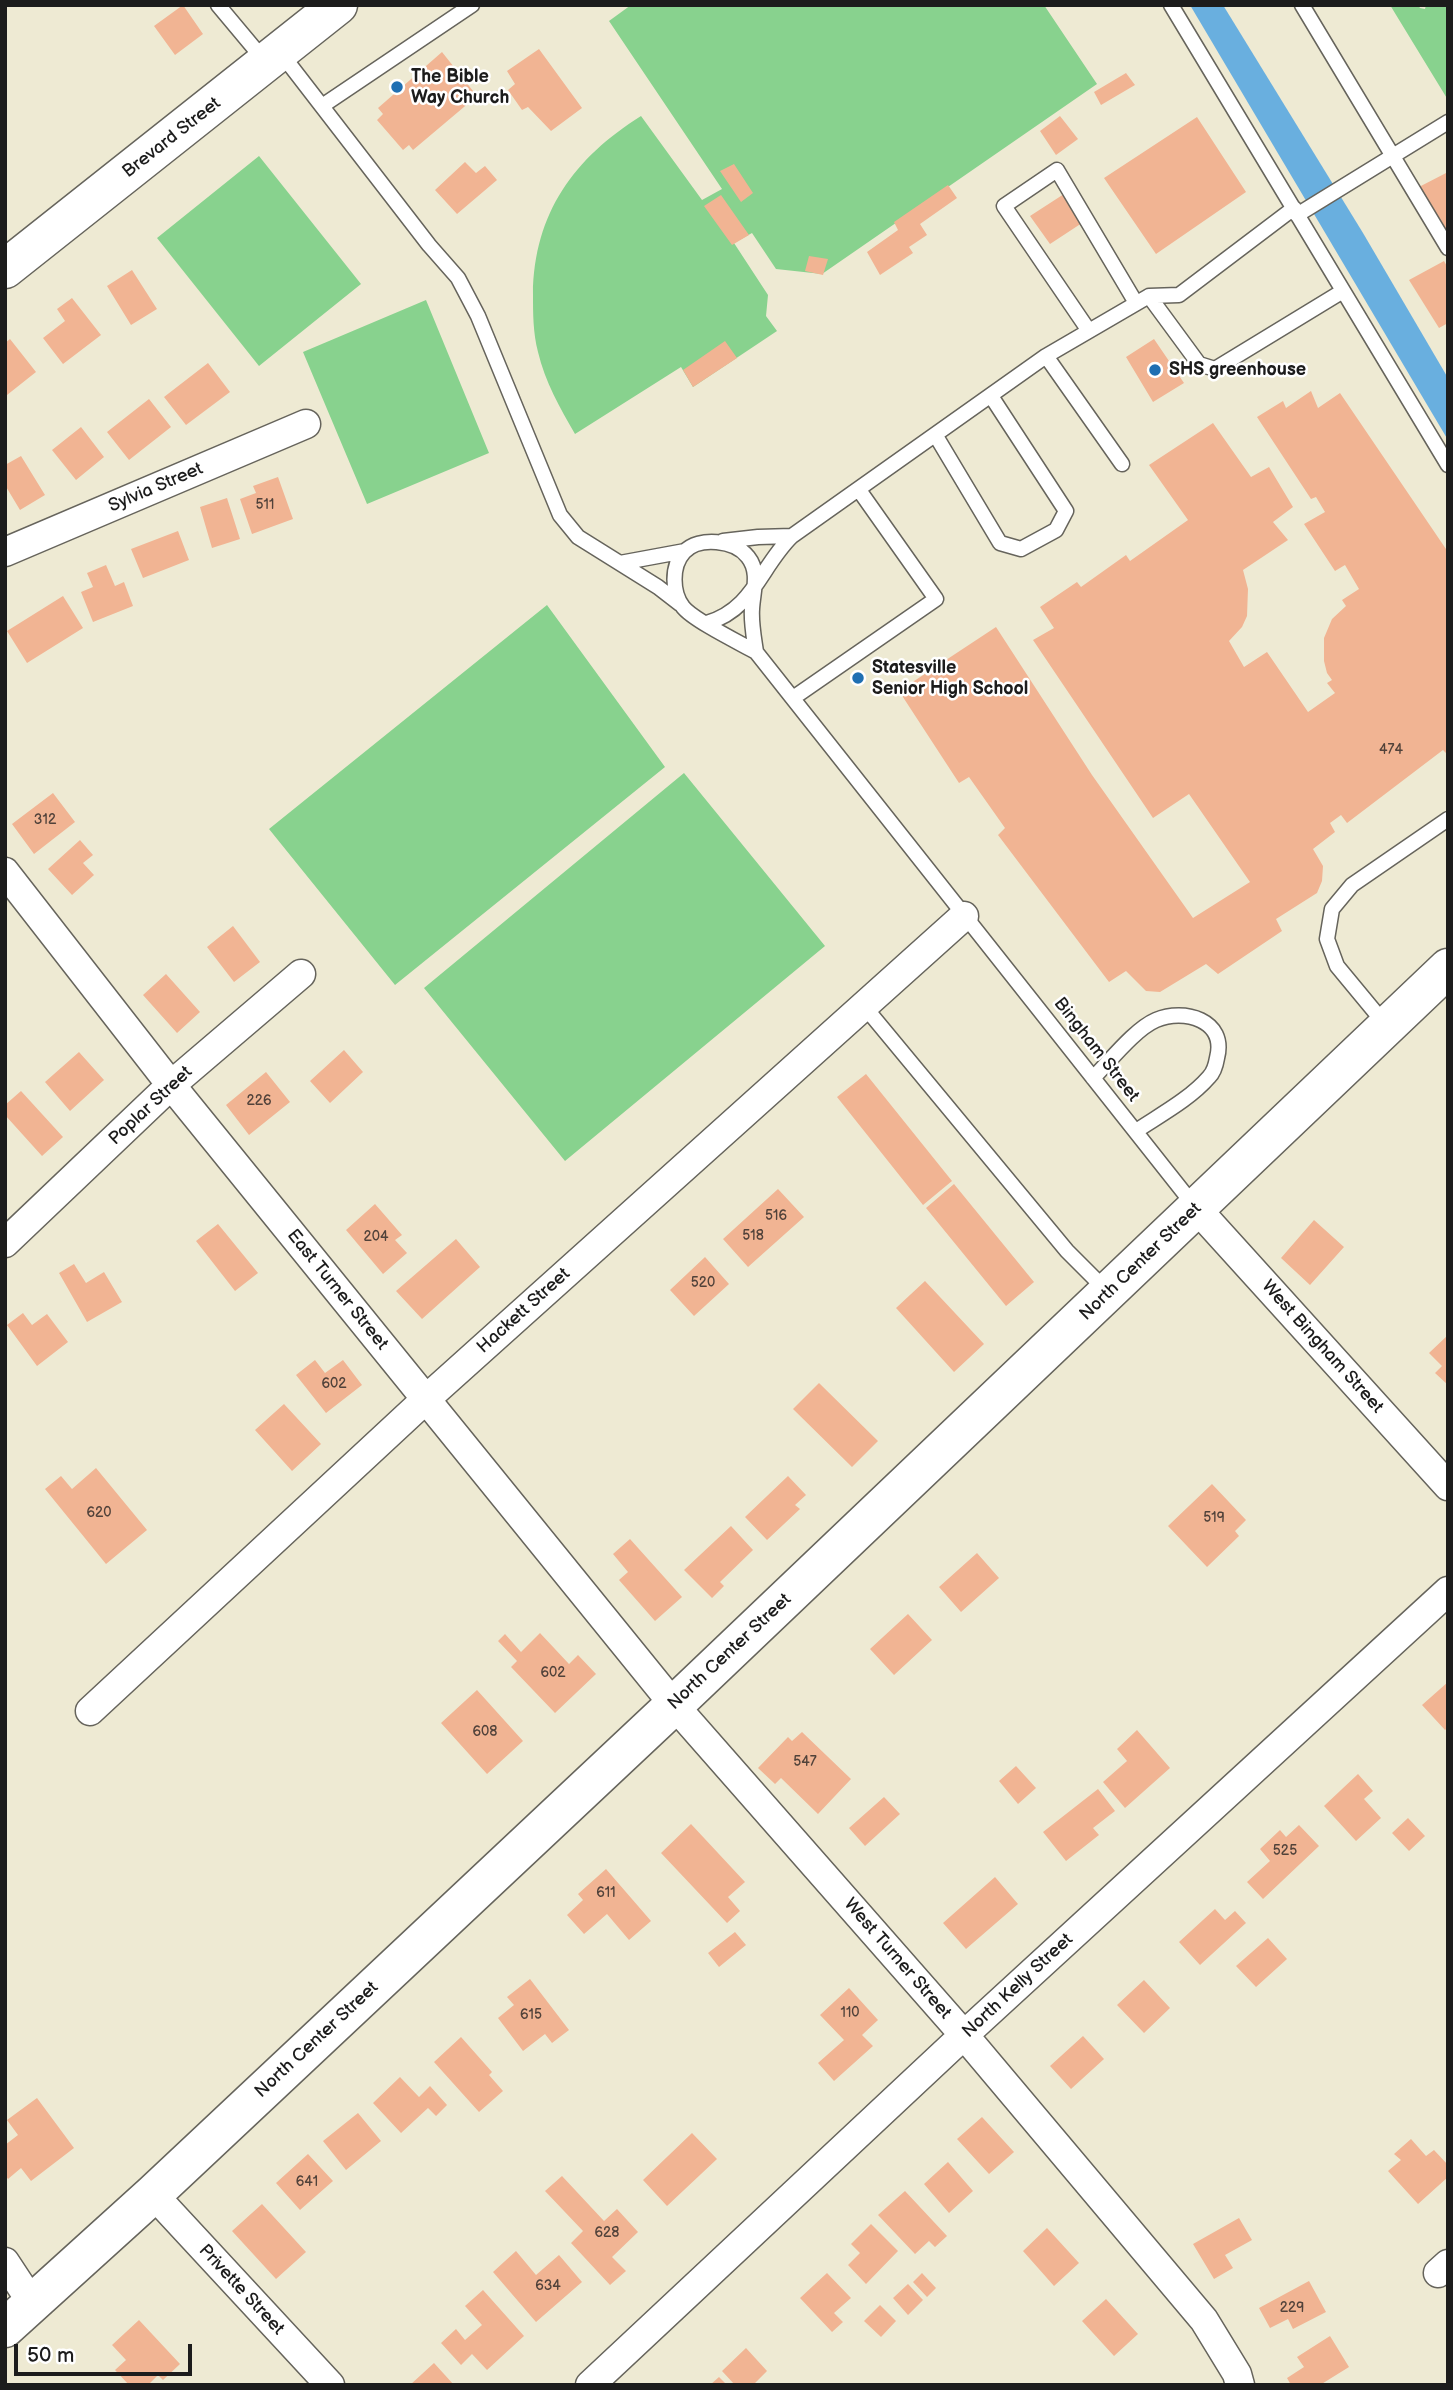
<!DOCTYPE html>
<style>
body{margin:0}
#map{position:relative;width:1453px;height:2390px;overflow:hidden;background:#eeead3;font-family:"Balsamiq Sans",sans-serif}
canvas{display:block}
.frame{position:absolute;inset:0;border:7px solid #1c1c1c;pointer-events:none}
.scale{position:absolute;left:14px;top:2344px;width:178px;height:32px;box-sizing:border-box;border:4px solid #1c1c1c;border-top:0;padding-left:9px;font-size:21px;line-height:24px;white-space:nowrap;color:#1c1c1c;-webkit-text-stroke:5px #fff;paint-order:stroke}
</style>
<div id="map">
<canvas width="1453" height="2390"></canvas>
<div class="frame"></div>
<div class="scale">50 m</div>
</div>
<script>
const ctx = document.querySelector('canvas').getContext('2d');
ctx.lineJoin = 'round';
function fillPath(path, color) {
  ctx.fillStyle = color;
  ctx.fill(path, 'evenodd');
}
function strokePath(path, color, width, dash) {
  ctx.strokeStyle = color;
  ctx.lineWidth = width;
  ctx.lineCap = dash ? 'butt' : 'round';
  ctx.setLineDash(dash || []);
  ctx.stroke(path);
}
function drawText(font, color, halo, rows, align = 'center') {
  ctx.font = font + ' "Balsamiq Sans",sans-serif';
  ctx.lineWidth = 5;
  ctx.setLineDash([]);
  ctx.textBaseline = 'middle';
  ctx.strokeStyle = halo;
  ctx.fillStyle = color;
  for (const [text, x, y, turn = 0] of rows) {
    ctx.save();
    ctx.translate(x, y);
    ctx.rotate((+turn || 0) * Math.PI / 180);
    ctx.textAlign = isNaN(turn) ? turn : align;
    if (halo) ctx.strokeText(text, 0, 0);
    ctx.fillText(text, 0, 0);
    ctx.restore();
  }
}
fillPath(new Path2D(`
 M 631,5 L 1044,5 L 1097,84 L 822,274 L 776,269 L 752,233 L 734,243 L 768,295 L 766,316 L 777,331 L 693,387 L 681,367 L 575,434 C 560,408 545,382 538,352 C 533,333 533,313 533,294 C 534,213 574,158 641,116 L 702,200 L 722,189 L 609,21 Z
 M 1390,5 L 1418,5 L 1420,8 L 1425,9 L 1426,5 L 1448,5 L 1448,100 Z
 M 259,156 L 361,284 L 259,366 L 157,238 Z
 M 426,300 L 489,453 L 367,504 L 303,352 Z
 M 547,605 L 665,767 L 395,985 L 269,829 Z
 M 684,773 L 825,946 L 565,1161 L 424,988 Z`), '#88d28e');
fillPath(new Path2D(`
 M 1190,5 L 1223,5 L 1363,233 L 1448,378 L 1448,440 Z`), '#69afdf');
fillPath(new Path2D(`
 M 183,5 L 203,34 L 175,55 L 154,26 Z
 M 539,49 L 582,108 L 551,131 L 528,107 L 522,110 L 508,90 L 515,84 L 507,71 Z
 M 442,52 L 477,96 L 413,150 L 409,145 L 403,150 L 377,120 L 383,114 L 378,108 Z
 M 1126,73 L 1135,85 L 1101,105 L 1094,92 Z
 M 1060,116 L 1078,139 L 1056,155 L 1040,131 Z
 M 1197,117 L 1246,192 L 1156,254 L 1104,178 Z
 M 465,162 L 476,173 L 485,166 L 497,180 L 457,214 L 435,190 Z
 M 734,164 L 753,193 L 741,202 L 720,171 Z
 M 1448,172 L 1448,237 L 1417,188 Z
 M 948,185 L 957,198 L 920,224 L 927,235 L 909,247 L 913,253 L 880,275 L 867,252 L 898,230 L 894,222 Z
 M 1064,194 L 1082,223 L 1050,244 L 1030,216 Z
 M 721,195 L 749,235 L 732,245 L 704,206 Z
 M 809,256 L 828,259 L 823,275 L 805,271 Z
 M 1444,261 L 1448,268 L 1448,323 L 1439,328 L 1409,280 Z
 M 132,270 L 157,309 L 131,325 L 107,286 Z
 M 72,298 L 101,335 L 63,364 L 43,338 L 65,321 L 57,309 Z
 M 10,339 L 36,372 L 7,395 L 5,343 Z
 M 1154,339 L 1184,383 L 1153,402 L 1126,357 Z
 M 725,341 L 737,358 L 693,387 L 683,370 Z
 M 208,363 L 230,392 L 186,425 L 164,397 Z
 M 1311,391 L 1318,408 L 1340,393 L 1448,552 L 1448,755 L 1443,750 L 1347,823 L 1341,815 L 1330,823 L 1335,832 L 1313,849 L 1323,866 L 1322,881 L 1317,893 L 1276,919 L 1282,931 L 1218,974 L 1206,964 L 1160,992 L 1146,991 L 1126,971 L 1109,982 L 998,835 L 1005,828 L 969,777 L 959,783 L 899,691 L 996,627 L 1092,775 L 1193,918 L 1250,882 L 1189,794 L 1153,818 L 1033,640 L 1054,628 L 1040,607 L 1077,582 L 1081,587 L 1126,555 L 1130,561 L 1188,520 L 1149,465 L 1213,423 L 1251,477 L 1269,467 L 1293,507 L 1273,522 L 1288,540 L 1243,570 L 1248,589 L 1247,616 L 1242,627 L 1229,641 L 1244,667 L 1267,652 L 1308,712 L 1335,693 L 1327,683 L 1332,680 L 1327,673 L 1324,661 L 1324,638 L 1332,619 L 1346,606 L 1342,600 L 1359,589 L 1345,565 L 1335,571 L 1304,524 L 1325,512 L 1316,497 L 1311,499 L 1257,417 L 1283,401 L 1286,408 Z
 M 149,399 L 171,427 L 129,460 L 107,432 Z
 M 81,427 L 104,457 L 76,480 L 52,450 Z
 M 21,456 L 45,495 L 20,510 L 5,485 L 5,465 Z
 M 278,477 L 293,519 L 252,534 L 240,499 L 256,493 L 253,486 Z
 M 227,498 L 240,539 L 212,548 L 200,507 Z
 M 178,531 L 189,560 L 143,578 L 131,549 Z
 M 106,565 L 115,586 L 124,582 L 133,606 L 93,622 L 81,592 L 93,587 L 87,573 Z
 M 63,596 L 83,628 L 27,663 L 7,631 Z
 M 53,793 L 75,822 L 34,854 L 12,824 Z
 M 80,840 L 93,855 L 83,863 L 94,875 L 72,895 L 48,869 Z
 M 233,926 L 260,962 L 234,982 L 207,947 Z
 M 166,974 L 200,1012 L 177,1033 L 143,995 Z
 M 344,1050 L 363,1072 L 330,1103 L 310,1081 Z
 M 79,1052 L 104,1080 L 70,1111 L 45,1082 Z
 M 266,1072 L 290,1102 L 249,1135 L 226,1105 Z
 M 866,1074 L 952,1181 L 923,1205 L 837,1097 Z
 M 21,1091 L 63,1137 L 42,1156 L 5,1115 L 5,1105 Z
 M 954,1184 L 1034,1282 L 1006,1306 L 926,1208 Z
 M 778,1189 L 804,1217 L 748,1267 L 723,1239 Z
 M 375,1204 L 402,1235 L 395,1240 L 407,1253 L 383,1274 L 346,1230 Z
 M 1314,1220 L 1344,1247 L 1310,1285 L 1281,1258 Z
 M 218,1224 L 258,1273 L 235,1291 L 196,1241 Z
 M 456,1239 L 480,1267 L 422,1319 L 396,1291 Z
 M 705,1257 L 729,1284 L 694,1316 L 670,1290 Z
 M 74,1264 L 86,1283 L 104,1272 L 122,1302 L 87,1322 L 59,1273 Z
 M 925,1281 L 984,1344 L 954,1372 L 896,1308 Z
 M 23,1313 L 32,1325 L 47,1314 L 68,1342 L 37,1366 L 7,1325 Z
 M 1448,1335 L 1448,1385 L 1435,1373 L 1442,1366 L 1429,1353 Z
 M 315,1360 L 325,1373 L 343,1360 L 362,1385 L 326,1413 L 296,1375 Z
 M 819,1383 L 878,1441 L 852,1467 L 793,1409 Z
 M 284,1404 L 321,1444 L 292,1471 L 255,1430 Z
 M 96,1468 L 147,1530 L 106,1564 L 45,1489 L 61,1476 L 72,1489 Z
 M 788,1476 L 806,1495 L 795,1505 L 800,1509 L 767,1540 L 745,1517 Z
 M 1212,1484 L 1246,1520 L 1235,1531 L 1239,1536 L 1207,1567 L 1168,1526 Z
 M 731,1526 L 753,1550 L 720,1582 L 724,1586 L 712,1598 L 684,1570 Z
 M 630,1539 L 682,1597 L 655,1621 L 619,1580 L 628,1572 L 613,1554 Z
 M 977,1553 L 999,1578 L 961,1612 L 939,1587 Z
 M 908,1614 L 932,1640 L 894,1675 L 870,1649 Z
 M 540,1633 L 569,1664 L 578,1655 L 596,1674 L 555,1713 L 511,1667 L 517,1661 L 498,1641 L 505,1634 L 521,1652 Z
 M 1448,1682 L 1448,1727 L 1445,1730 L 1422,1705 Z
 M 477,1690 L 523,1741 L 487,1774 L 441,1723 Z
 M 1137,1730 L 1170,1768 L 1125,1808 L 1103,1782 L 1127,1761 L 1117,1749 Z
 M 802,1732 L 851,1779 L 818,1814 L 781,1778 L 775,1784 L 758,1768 L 788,1737 L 792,1741 Z
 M 1016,1766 L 1036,1788 L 1018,1804 L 999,1781 Z
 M 1358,1774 L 1373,1791 L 1364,1799 L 1381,1818 L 1356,1841 L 1324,1806 Z
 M 1098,1789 L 1115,1811 L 1093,1828 L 1099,1835 L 1066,1861 L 1043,1832 Z
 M 884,1797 L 900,1814 L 865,1846 L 849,1828 Z
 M 1408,1818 L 1425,1836 L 1409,1851 L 1392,1833 Z
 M 691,1824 L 745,1882 L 728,1897 L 740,1911 L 727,1923 L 661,1853 Z
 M 1299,1825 L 1319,1846 L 1263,1899 L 1247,1882 L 1270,1861 L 1260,1849 L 1280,1830 L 1286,1837 Z
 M 606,1869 L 651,1921 L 629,1940 L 607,1914 L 584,1934 L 567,1915 L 583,1900 L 578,1894 Z
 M 995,1877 L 1018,1904 L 966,1949 L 943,1923 Z
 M 1215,1909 L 1225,1920 L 1235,1911 L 1246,1923 L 1200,1965 L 1179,1942 Z
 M 735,1932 L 746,1945 L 719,1967 L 708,1953 Z
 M 1268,1938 L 1287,1959 L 1256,1987 L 1236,1966 Z
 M 530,1979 L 569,2030 L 552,2043 L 545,2034 L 523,2051 L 498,2018 L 514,2005 L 507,1997 Z
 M 1144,1980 L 1170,2008 L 1144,2033 L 1117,2005 Z
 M 849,1988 L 878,2020 L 862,2035 L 873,2046 L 834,2081 L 818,2063 L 844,2040 L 820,2015 Z
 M 1083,2036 L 1104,2059 L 1071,2089 L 1050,2066 Z
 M 461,2037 L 492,2072 L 489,2075 L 503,2091 L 479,2112 L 434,2062 Z
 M 400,2077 L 419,2097 L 430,2086 L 447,2105 L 436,2116 L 428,2108 L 401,2133 L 373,2103 Z
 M 37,2098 L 74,2148 L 31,2181 L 21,2168 L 8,2179 L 5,2175 L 5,2145 L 18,2135 L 7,2120 Z
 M 358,2113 L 381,2141 L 346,2170 L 323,2141 Z
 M 982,2117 L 1014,2152 L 989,2174 L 957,2139 Z
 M 692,2133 L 717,2159 L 667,2206 L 643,2180 Z
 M 1411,2139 L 1426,2156 L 1434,2150 L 1448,2165 L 1448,2177 L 1418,2204 L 1388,2171 L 1401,2160 L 1394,2154 Z
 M 308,2154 L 333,2181 L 300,2210 L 276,2183 Z
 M 948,2162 L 973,2191 L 949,2213 L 924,2184 Z
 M 562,2176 L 604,2221 L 617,2209 L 638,2232 L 612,2257 L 626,2271 L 610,2285 L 571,2243 L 583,2231 L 545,2191 Z
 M 905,2191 L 947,2236 L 935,2247 L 929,2241 L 915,2254 L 878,2215 Z
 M 262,2204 L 306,2252 L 276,2279 L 232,2231 Z
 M 1239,2218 L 1252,2240 L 1225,2255 L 1233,2268 L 1214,2279 L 1193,2244 Z
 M 871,2224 L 898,2251 L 866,2284 L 848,2265 L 860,2253 L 851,2244 Z
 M 1047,2228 L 1079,2263 L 1054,2286 L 1023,2251 Z
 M 516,2251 L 536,2275 L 559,2255 L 582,2282 L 536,2322 L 493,2272 Z
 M 827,2273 L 851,2298 L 834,2313 L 843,2322 L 832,2332 L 800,2298 Z
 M 922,2273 L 936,2288 L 927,2297 L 913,2282 Z
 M 1309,2281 L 1326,2312 L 1293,2329 L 1288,2319 L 1270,2328 L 1259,2308 Z
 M 908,2284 L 923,2300 L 908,2315 L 893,2298 Z
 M 483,2290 L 524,2336 L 487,2370 L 472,2354 L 461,2365 L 441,2343 L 456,2329 L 465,2340 L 482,2325 L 465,2306 Z
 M 1106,2299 L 1138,2334 L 1114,2356 L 1082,2321 Z
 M 880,2305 L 896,2321 L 881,2337 L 864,2321 Z
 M 139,2320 L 180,2364 L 163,2380 L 158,2375 L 148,2385 L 129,2385 L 115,2370 L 126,2360 L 112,2345 Z
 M 1330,2336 L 1349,2367 L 1320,2385 L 1291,2385 L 1287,2378 L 1304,2367 L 1297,2357 Z
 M 746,2348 L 767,2371 L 753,2385 L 735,2385 L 722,2371 Z
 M 434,2363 L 454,2385 L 410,2385 Z
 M 719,2377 L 727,2385 L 710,2385 Z`), '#f1b493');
const lane = new Path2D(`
 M 218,5 L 264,60
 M 1171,5 L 1448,465
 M 1302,5 L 1448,248
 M 280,52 L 429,245 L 458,278 L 478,316 L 560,515 L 578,537 L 658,587 L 680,604
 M 322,106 L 472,5
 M 1297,215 L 1448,122
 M 1149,296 L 1199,364 L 1215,369 L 1343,291
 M 1089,331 L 1004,206 L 1057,170 L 1136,303
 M 1046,356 L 1122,464
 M 936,436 L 1000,543 L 1021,549 L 1056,530 L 1066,511 L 991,396
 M 723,541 L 758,537 L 792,536
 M 620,563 L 685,551
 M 707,623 C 754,609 760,567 792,536 L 1046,356 L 1149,296 L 1179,295 L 1294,208
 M 756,652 C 740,643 693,620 683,607 C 672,593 671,566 684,552 C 699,536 735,540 748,557 C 760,572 753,591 752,609 C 751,623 754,638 756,652 L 1196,1208
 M 793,698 L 936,599 L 859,490
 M 864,1006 L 1067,1251 L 1108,1292
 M 1385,1024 L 1337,966 L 1327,939 L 1332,909 L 1352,885 L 1448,819
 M 1093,1078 C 1110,1061 1135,1029 1156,1020 C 1184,1008 1227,1020 1217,1058 C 1216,1064 1214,1072 1209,1077 C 1190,1099 1160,1115 1136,1131`);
const street = new Path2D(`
 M 5,552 L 306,424
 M 5,872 L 171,1085 L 674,1705 L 964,2035 L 1204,2320 L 1237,2374 L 1240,2385
 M 1197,1209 L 1448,1486
 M 5,1243 L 171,1085 L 301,974
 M 90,1711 L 425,1400 L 964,916
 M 153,2194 L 330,2385
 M 5,2262 L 32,2303
 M 1438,2273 L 1448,2264
 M 590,2385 L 964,2035 L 1448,1591`);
const secondary = new Path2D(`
 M 5,269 L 338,5
 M 5,2328 L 153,2194 L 674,1705 L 1448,968`);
strokePath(lane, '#66645c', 17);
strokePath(street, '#66645c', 31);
strokePath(secondary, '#66645c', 41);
strokePath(lane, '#fff', 14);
strokePath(street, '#fff', 28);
strokePath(secondary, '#fff', 38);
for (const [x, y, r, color] of [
 [397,87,7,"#1f6fb2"],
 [1155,370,7,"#1f6fb2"],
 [858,678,7,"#1f6fb2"]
]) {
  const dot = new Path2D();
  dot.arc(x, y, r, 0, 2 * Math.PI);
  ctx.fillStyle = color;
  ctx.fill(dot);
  strokePath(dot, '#fff', 2.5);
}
drawText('14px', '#51423a', null, [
 ["511",265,505],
 ["474",1391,750],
 ["312",45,820],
 ["226",259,1101],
 ["516",776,1216],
 ["518",753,1236],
 ["204",376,1237],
 ["520",703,1283],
 ["602",334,1384],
 ["620",99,1513],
 ["519",1214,1518],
 ["602",553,1673],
 ["608",485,1732],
 ["547",805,1762],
 ["525",1285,1851],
 ["611",606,1893],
 ["110",850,2013],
 ["615",531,2015],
 ["641",307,2182],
 ["628",607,2233],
 ["634",548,2286],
 ["229",1292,2308]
]);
drawText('bold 18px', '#1c1c1c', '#fff', [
 ["The Bible",411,77],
 ["Way Church",411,98],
 ["SHS greenhouse",1169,370],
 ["Statesville",872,668],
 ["Senior High School",872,689]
], 'left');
drawText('18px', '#1c1c1c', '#fff', [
 ["Brevard Street",172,138,-38],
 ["Sylvia Street",156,488,-23],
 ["Bingham Street",1096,1050,52],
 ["Poplar Street",151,1106,-43],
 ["North Center Street",1141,1262,-44],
 ["East Turner Street",337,1290,51],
 ["Hackett Street",524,1311,-42],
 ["West Bingham Street",1322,1347,48],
 ["North Center Street",730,1652,-43],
 ["West Turner Street",897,1959,49],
 ["North Kelly Street",1018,1986,-43],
 ["North Center Street",317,2040,-43],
 ["Privette Street",241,2290,47]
]);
</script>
